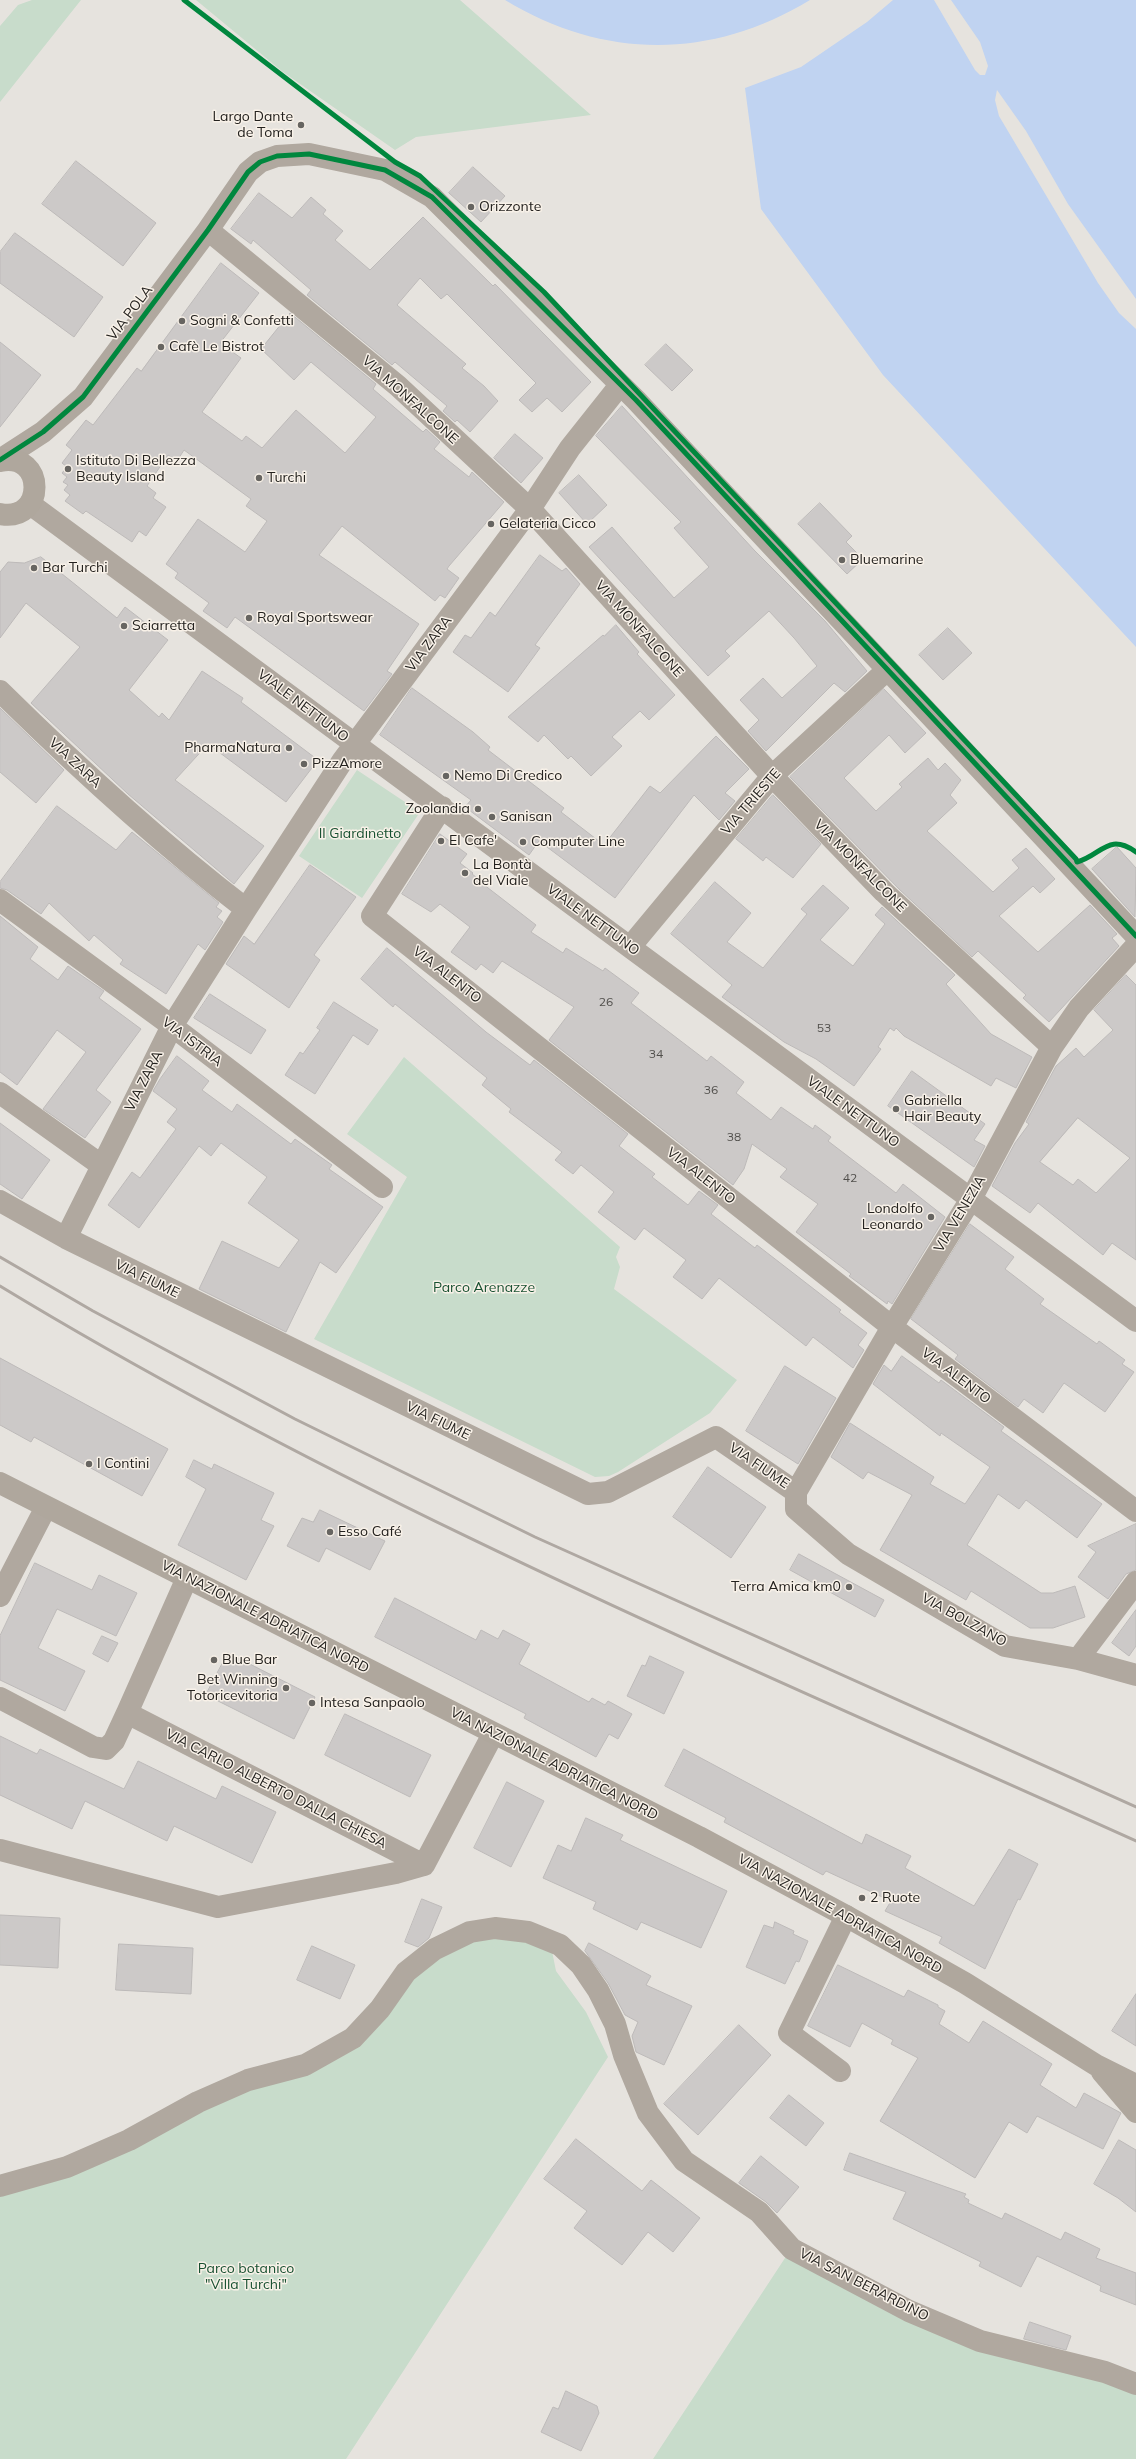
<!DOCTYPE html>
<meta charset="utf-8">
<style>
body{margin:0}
canvas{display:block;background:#e6e3de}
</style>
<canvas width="1136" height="2459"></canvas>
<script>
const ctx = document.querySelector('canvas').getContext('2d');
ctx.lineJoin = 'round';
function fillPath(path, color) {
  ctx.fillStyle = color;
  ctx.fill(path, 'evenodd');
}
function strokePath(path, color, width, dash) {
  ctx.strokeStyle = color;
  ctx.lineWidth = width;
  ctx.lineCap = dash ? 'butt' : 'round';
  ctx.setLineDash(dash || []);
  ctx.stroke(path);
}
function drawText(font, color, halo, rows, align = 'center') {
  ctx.font = font + ' Mulish,sans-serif';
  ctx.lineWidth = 3;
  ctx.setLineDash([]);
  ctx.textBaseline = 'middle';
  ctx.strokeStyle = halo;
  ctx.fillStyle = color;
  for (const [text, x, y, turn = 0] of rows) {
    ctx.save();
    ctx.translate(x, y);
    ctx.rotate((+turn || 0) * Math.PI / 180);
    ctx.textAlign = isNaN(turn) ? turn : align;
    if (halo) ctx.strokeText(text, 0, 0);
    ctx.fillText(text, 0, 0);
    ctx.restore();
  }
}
fillPath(new Path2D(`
 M 32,0 L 81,0 L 0,102 L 0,26 L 18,5 Z
 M 196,0 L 460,0 L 591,115 L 416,137 L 395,150 L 283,72 Z
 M 357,770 L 420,812 L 362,898 L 299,856 Z
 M 404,1057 L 620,1247 L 616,1257 L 620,1267 L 614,1289 L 737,1380 L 710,1413 L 618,1472 L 609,1476 L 595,1477 L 314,1339 L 407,1177 L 347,1134 Z
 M 460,1930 L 550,1941 L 556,1971 L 586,2012 L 608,2057 L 346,2459 L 0,2459 L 0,2177 L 82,2155 L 303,2059 L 346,2037 Z
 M 787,2255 L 884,2310 L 952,2338 L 1088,2377 L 1136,2394 L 1136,2459 L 653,2459 Z`), '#c8dccb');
fillPath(new Path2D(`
 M 505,0 L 810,0 C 711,60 604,60 505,0 Z
 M 893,0 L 1136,0 L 1136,647 L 883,375 L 761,209 L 745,88 L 801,67 L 867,22 Z`), '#c0d3f1');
fillPath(new Path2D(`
 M 934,0 L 951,0 L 980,42 L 988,66 L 985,75 L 980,75 L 975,70 Z
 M 997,90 L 1026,131 L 1068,204 L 1136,299 L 1136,329 L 1119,313 L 1098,283 L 999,116 L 995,100 Z`), '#e6e3de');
const building = new Path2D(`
 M 76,161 L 156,223 L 123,266 L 42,204 Z
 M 473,167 L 505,196 L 481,222 L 449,193 Z
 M 259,193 L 292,218 L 311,197 L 326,210 L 323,214 L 343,231 L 335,240 L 370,270 L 423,217 L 493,286 L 495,284 L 591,382 L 562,412 L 547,398 L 532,412 L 519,400 L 536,383 L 447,294 L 441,299 L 420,278 L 397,305 L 466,364 L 462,368 L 484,386 L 498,401 L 470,432 L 457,420 L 455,422 L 443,411 L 447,406 L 395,362 L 392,365 L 307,295 L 311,290 L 253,240 L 251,244 L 231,229 Z
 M 15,233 L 103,297 L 74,337 L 0,283 L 0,252 Z
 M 221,263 L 259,293 L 220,343 L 241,358 L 202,412 L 242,441 L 246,436 L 262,448 L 296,410 L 345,453 L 376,417 L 311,362 L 294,380 L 261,349 L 290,313 L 376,384 L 373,389 L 423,432 L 426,429 L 440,442 L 434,449 L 469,477 L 472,472 L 504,502 L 449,566 L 447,569 L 459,578 L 445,598 L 440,595 L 435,601 L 342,526 L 319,555 L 419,624 L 387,671 L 392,674 L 364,711 L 235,617 L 227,628 L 203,611 L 209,603 L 175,578 L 178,573 L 166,564 L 198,519 L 245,552 L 267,521 L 246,506 L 251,499 L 184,450 L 177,461 L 168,455 L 147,486 L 156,493 L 153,498 L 166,507 L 146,536 L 139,531 L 132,542 L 86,511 L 83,514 L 65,501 L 70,495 L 64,490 L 68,485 L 63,482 L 67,477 L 62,473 L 67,467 L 62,463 L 72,450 L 66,445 L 86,420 L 93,425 L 137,368 L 141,371 Z
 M 0,342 L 41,375 L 0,427 Z
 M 666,344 L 693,370 L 672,391 L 645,365 Z
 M 622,406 L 755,551 L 825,621 L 867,671 L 845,692 L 834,683 L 766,751 L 748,731 L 759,720 L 740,700 L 763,678 L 782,698 L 817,666 L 794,638 L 769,611 L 725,651 L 730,656 L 708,676 L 589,547 L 612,527 L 674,598 L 709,567 L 674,528 L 681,522 L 596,436 Z
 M 515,434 L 543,458 L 521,483 L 494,458 Z
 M 579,475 L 607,505 L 587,524 L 559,493 Z
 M 820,503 L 852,536 L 846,542 L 863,559 L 847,574 L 798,524 Z
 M 540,555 L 562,571 L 566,568 L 580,584 L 535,645 L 540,648 L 508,692 L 453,652 L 465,635 L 471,638 L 490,612 L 495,616 Z
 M 41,557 L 117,618 L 125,607 L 168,640 L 129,690 L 159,717 L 162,713 L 169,720 L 202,671 L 243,698 L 241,702 L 318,760 L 286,802 L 208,744 L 175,780 L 264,846 L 234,884 L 128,794 L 31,703 L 80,647 L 26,603 L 0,638 L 0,572 L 8,562 L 24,563 Z
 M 616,625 L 639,652 L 637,654 L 675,695 L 649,720 L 640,711 L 612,737 L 622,746 L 591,776 L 571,756 L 568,759 L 544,735 L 538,742 L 508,717 L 603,635 L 604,636 Z
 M 948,628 L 972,653 L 943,680 L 919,655 Z
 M 412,688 L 473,732 L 490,747 L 488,750 L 564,808 L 561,812 L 604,845 L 650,786 L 660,793 L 716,736 L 749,769 L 725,793 L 735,801 L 719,820 L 694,795 L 615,898 L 539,841 L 529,855 L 465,807 L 471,800 L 380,735 Z
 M 884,689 L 926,733 L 905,753 L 889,735 L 844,778 L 876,811 L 902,787 L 899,784 L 928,758 L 938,770 L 945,763 L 961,780 L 950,795 L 957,803 L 927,831 L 993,892 L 1019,868 L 1012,860 L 1026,848 L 1055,879 L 1040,893 L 1033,886 L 999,916 L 1038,952 L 1090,905 L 1117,934 L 1112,938 L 1119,946 L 1049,1022 L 1023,998 L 1026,995 L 978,951 L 972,957 L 899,889 L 790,777 Z
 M 0,708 L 64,770 L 36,803 L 0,772 Z
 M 773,795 L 821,844 L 793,878 L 766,857 L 763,861 L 736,839 Z
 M 57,806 L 116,850 L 132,832 L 219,903 L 216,907 L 222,911 L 217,917 L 223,922 L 205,950 L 198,944 L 166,994 L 120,964 L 123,960 L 94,935 L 89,941 L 49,903 L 41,914 L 7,890 L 0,888 L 0,882 Z
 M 440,834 L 467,854 L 460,863 L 473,873 L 472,874 L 484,883 L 483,884 L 536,925 L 531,932 L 563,953 L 566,948 L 603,971 L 605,968 L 639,993 L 631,1003 L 707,1061 L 711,1056 L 744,1082 L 736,1093 L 771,1120 L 781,1107 L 813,1129 L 815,1125 L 831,1137 L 828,1141 L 896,1193 L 903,1184 L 945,1217 L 892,1304 L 888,1301 L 887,1304 L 849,1276 L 851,1274 L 796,1232 L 818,1204 L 780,1177 L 787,1169 L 752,1144 L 744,1169 L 733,1185 L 549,1040 L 574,1007 L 502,961 L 493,973 L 481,964 L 476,970 L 451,952 L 470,927 L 440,904 L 431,912 L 402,894 Z
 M 1117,847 L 1136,868 L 1135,917 L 1092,869 Z
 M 310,865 L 356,897 L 314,955 L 320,960 L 289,1008 L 226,964 L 244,936 L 254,944 Z
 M 715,882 L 751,913 L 727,942 L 763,968 L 807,914 L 801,909 L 823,885 L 849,908 L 820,940 L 853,966 L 885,924 L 875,915 L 882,907 L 955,975 L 946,984 L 991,1034 L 1032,1057 L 1016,1088 L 996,1078 L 991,1086 L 904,1036 L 896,1028 L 894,1031 L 890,1028 L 878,1047 L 881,1049 L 854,1086 L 816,1059 L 784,1042 L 722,997 L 732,985 L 671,934 Z
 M 0,916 L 38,947 L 30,959 L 58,980 L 68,966 L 104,991 L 99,998 L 141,1029 L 96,1090 L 111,1102 L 85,1138 L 43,1109 L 86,1052 L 57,1030 L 17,1085 L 0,1072 Z
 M 387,948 L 486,1032 L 530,1065 L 534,1060 L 628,1134 L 619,1146 L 655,1174 L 652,1177 L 688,1205 L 699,1191 L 718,1205 L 711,1214 L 755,1248 L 757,1245 L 841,1310 L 839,1312 L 867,1333 L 858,1345 L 864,1350 L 853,1368 L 813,1337 L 806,1346 L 719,1278 L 702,1299 L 673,1277 L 686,1260 L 644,1228 L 635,1240 L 598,1212 L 614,1192 L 581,1165 L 573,1174 L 555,1160 L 562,1152 L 509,1112 L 511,1109 L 482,1085 L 487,1078 L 395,1004 L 393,1007 L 361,979 Z
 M 1126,975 L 1136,985 L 1136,1260 L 1112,1243 L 1103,1255 L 1038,1203 L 1030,1213 L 992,1186 L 1015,1143 L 1029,1124 L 1026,1122 L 1056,1066 L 1076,1048 L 1084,1057 L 1113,1030 L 1094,1010 ZM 1078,1118 L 1130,1158 L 1096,1193 L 1078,1179 L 1073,1185 L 1040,1162 Z
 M 210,994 L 266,1030 L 251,1054 L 194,1018 Z
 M 334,1002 L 378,1030 L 368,1045 L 353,1035 L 315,1094 L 285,1075 L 300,1052 L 303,1054 L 320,1030 L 317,1028 Z
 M 177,1056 L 209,1081 L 202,1090 L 232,1112 L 237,1104 L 291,1144 L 295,1139 L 332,1165 L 329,1169 L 383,1207 L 336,1273 L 320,1262 L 286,1332 L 199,1289 L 222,1241 L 279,1268 L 299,1240 L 248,1203 L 267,1177 L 221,1143 L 211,1156 L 199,1146 L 139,1228 L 108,1205 L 132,1172 L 140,1178 L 176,1129 L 167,1122 L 177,1109 L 153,1091 L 160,1079 Z
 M 912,1071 L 985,1124 L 974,1140 L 985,1146 L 974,1167 L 888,1106 Z
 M 0,1123 L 50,1160 L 22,1199 L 0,1184 Z
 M 970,1224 L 1014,1257 L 1005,1269 L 1044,1299 L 1040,1304 L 1097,1344 L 1099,1341 L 1125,1360 L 1122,1364 L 1134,1372 L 1105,1412 L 1064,1383 L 1043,1413 L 1024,1399 L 1018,1407 L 955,1359 L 958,1355 L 911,1319 Z
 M 902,1356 L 939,1383 L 941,1380 L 1004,1427 L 1001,1431 L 1102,1504 L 1077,1538 L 1026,1500 L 1019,1509 L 998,1494 L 967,1545 L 1041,1593 L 1053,1593 L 1075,1586 L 1085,1617 L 1053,1628 L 1030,1628 L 971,1591 L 966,1600 L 880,1550 L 912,1495 L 868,1472 L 863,1479 L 831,1457 L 850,1423 L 934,1477 L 930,1484 L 965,1504 L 990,1467 L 941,1433 L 940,1436 L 873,1384 L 884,1365 L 891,1371 Z
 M 0,1358 L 168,1449 L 142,1496 L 34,1437 L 31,1442 L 0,1425 Z
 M 785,1366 L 836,1398 L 798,1464 L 746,1431 Z
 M 194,1460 L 212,1469 L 214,1464 L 274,1493 L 261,1520 L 274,1526 L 246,1580 L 178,1545 L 206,1489 L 186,1477 Z
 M 708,1467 L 766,1507 L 731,1558 L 673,1517 Z
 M 320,1510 L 385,1541 L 370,1570 L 326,1548 L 319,1562 L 287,1546 L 302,1518 L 313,1522 Z
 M 1136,1524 L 1136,1570 L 1126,1574 L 1108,1599 L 1078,1577 L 1096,1552 L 1088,1546 Z
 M 799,1554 L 884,1600 L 875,1617 L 790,1570 Z
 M 35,1563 L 92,1590 L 99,1575 L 137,1593 L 116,1636 L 57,1609 L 38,1648 L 85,1671 L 65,1711 L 0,1680 L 0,1636 Z
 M 395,1598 L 476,1640 L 481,1630 L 498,1639 L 503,1630 L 530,1644 L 519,1664 L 589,1702 L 592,1698 L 605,1705 L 608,1701 L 632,1714 L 618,1739 L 609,1734 L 596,1757 L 524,1718 L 526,1714 L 375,1637 Z
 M 1136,1610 L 1136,1646 L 1129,1656 L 1112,1643 Z
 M 102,1636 L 118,1643 L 108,1662 L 93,1654 Z
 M 228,1653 L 315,1697 L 294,1739 L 206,1695 Z
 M 650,1656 L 684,1672 L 664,1714 L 627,1696 L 642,1665 L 645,1666 Z
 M 345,1714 L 431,1755 L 410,1797 L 325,1755 Z
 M 0,1736 L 37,1754 L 40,1749 L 124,1789 L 138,1761 L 216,1799 L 222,1786 L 276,1812 L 252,1863 L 174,1826 L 167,1841 L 85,1801 L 72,1829 L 0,1795 Z
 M 684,1749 L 862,1844 L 866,1834 L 911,1856 L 905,1868 L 974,1906 L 1009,1849 L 1038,1864 L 1020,1900 L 1018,1899 L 985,1969 L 939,1943 L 942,1937 L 885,1911 L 891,1901 L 826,1871 L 823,1875 L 724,1822 L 726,1818 L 665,1786 Z
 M 507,1782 L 544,1801 L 511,1867 L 474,1848 Z
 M 586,1818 L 623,1835 L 620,1840 L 727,1891 L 701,1948 L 641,1922 L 637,1930 L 593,1909 L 596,1902 L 543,1878 L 558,1845 L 571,1851 Z
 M 422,1899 L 442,1907 L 429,1938 L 418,1947 L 405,1942 Z
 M 0,1915 L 60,1918 L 58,1968 L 0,1965 Z
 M 775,1922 L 794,1931 L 793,1934 L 808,1941 L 799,1962 L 796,1961 L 785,1984 L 746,1967 L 764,1925 L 773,1928 Z
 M 589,1943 L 651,1976 L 646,1985 L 692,2006 L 664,2065 L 636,2052 L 632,2036 L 638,2022 L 625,2015 L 608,1983 L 585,1951 Z
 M 119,1944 L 193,1948 L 191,1994 L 116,1990 Z
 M 312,1946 L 355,1965 L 340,1999 L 297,1980 Z
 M 838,1965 L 904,1997 L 908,1990 L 938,2005 L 938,2007 L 945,2011 L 939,2024 L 969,2043 L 983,2021 L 1052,2064 L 1040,2085 L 1076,2108 L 1084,2093 L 1121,2113 L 1103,2149 L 1037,2116 L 1027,2133 L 1009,2122 L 975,2178 L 880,2121 L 918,2058 L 891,2044 L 893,2040 L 862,2023 L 850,2047 L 808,2026 Z
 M 1136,1994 L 1136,2046 L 1112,2031 Z
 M 739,2025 L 771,2055 L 698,2135 L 664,2104 Z
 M 789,2095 L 824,2123 L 806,2146 L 770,2118 Z
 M 576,2139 L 642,2191 L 651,2180 L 700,2218 L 673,2252 L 648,2232 L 622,2265 L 574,2228 L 587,2211 L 544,2179 Z
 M 1119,2140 L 1136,2150 L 1136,2212 L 1118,2198 L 1094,2184 Z
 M 850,2153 L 966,2194 L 964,2197 L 969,2200 L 968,2203 L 1002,2219 L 1005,2213 L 1061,2240 L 1065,2232 L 1100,2249 L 1096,2258 L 1136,2273 L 1136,2305 L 1100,2291 L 1101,2286 L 1037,2256 L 1021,2287 L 979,2266 L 981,2262 L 893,2219 L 906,2192 L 844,2170 Z
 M 761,2156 L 799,2187 L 777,2213 L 766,2202 L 739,2183 Z
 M 1030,2322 L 1071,2336 L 1066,2350 L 1024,2339 Z
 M 566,2391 L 597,2406 L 599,2413 L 581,2451 L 541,2432 L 553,2407 L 558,2409 Z`);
fillPath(building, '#ccc9c8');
strokePath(building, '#bdbab9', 1);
strokePath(new Path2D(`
 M 208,230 L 398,386 L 530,509 L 772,776 L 884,892 L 1052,1047
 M 0,460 L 43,432 L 83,397 L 208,230 L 248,172 L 260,162 L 277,156 L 309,154 L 385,170 L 432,197 L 636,400 L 1136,936
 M 30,504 L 1136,1321
 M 0,691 C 78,768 159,842 246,909
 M 442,807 L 372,916 L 892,1327 L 1136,1511
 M 0,900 L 172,1026 L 382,1187
 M 630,947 L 772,776 L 887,670
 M 0,1093 L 101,1165
 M 0,1201 L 66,1238 L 588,1494 L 608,1492 L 716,1437 L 796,1492 L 796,1509 L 848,1554 L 1005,1646 L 1078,1659 L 1136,1675
 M 66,1238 L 172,1026 L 246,909 L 343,760 L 530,509 L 570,448 L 620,385
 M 796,1492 L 892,1327 L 971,1199 L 1052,1047 L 1079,1008 L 1136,946
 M 187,1578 L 127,1713 L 424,1865 L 493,1734
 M 0,1596 L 46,1507
 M 1078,1659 L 1136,1582
 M 0,1698 L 93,1747 L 106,1749 L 114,1741 L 127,1713
 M 0,1850 L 218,1907 L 396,1873 L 424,1865
 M 840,2071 L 789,2033 L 846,1916
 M 0,2186 L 67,2167 L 129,2140 L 198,2102 L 248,2080 L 305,2065 L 353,2038 L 380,2009 L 406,1972 L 435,1949 L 470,1932 L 495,1928 L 528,1932 L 560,1945 L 581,1965 L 598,1990 L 615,2024 L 624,2055 L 648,2113 L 684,2161 L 759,2212 L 792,2249 L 909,2311 L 980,2341 L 1105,2372 L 1136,2384`), '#b0a89f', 22);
strokePath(new Path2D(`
 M 0,461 C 46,451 46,523 0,514
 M 0,1483 L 699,1837 L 846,1916 L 965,1983 L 1096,2065 L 1136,2085
 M 1102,2072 L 1136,2112`), '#afa79d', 22);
strokePath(new Path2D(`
 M 0,1257 L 93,1311 L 295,1419 L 535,1537 L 1136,1807
 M 0,1286 C 361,1505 752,1668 1136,1841`), '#afa8a2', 3);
strokePath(new Path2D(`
 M 184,0 L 395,162 L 420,176 L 544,292 L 1076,859 L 1077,862 C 1102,855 1108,832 1136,852
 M 0,460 L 43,432 L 83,397 L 208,230 L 248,172 L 260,162 L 277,156 L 309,154 L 385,170 L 432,197 L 636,400 L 1136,936`), '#00873e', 5);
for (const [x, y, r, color] of [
 [301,125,4,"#676561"],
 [471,207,4,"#676561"],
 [182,321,4,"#676561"],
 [161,347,4,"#676561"],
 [68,469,4,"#676561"],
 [259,478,4,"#676561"],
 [491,524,4,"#676561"],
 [842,560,4,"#676561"],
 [34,568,4,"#676561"],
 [249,618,4,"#676561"],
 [124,626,4,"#676561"],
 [289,748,4,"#676561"],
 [304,764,4,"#676561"],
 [446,776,4,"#676561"],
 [478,809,4,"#676561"],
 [492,817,4,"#676561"],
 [441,841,4,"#676561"],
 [523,842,4,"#676561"],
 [465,873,4,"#676561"],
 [896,1109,4,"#676561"],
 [931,1217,4,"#676561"],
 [89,1464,4,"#676561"],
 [330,1532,4,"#676561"],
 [849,1587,4,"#676561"],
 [214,1660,4,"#676561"],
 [286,1688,4,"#676561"],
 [312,1703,4,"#676561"],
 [862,1898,4,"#676561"]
]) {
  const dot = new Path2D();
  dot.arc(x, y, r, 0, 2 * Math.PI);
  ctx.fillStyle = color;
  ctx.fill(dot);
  strokePath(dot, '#f8f1e8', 1.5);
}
drawText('12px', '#514f4c', null, [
 ["26",606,1002],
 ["53",824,1028],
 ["34",656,1054],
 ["36",711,1090],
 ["38",734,1137],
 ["42",850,1178]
]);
drawText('14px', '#23211e', '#f8f1e8', [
 ["Largo Dante",293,117,"right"],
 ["de Toma",293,133,"right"],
 ["Orizzonte",479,207],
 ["Sogni & Confetti",190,321],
 ["Cafè Le Bistrot",169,347],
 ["Istituto Di Bellezza",76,461],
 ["Beauty Island",76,477],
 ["Turchi",267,478],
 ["Gelateria Cicco",499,524],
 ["Bluemarine",850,560],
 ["Bar Turchi",42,568],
 ["Royal Sportswear",257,618],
 ["Sciarretta",132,626],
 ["PharmaNatura",281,748,"right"],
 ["PizzAmore",312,764],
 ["Nemo Di Credico",454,776],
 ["Zoolandia",470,809,"right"],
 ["Sanisan",500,817],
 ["El Cafe'",449,841],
 ["Computer Line",531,842],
 ["La Bontà",473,865],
 ["del Viale",473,881],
 ["Gabriella",904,1101],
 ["Hair Beauty",904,1117],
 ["Londolfo",923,1209,"right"],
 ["Leonardo",923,1225,"right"],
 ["I Contini",97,1464],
 ["Esso Café",338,1532],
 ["Terra Amica km0",841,1587,"right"],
 ["Blue Bar",222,1660],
 ["Bet Winning",278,1680,"right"],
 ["Totoricevitoria",278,1696,"right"],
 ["Intesa Sanpaolo",320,1703],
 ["2 Ruote",870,1898]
], 'left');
drawText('14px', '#23211e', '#f8f1e8', [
 ["VIA POLA",130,313,-53],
 ["VIA MONFALCONE",410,400,42],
 ["VIA MONFALCONE",639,629,48],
 ["VIA ZARA",429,644,-53],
 ["VIALE NETTUNO",303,706,37],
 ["VIA ZARA",75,763,43],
 ["VIA TRIESTE",751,802,-49],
 ["VIA MONFALCONE",860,866,45],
 ["VIALE NETTUNO",593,920,36],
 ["VIA ALENTO",447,975,38],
 ["VIA ISTRIA",192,1042,37],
 ["VIA ZARA",144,1081,-63],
 ["VIALE NETTUNO",853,1112,36],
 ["VIA ALENTO",701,1176,38],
 ["VIA VENEZIA",960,1214,-59],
 ["VIA FIUME",147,1279,26],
 ["VIA ALENTO",956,1376,37],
 ["VIA FIUME",438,1421,26],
 ["VIA FIUME",759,1466,34],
 ["VIA NAZIONALE ADRIATICA NORD",265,1617,27],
 ["VIA BOLZANO",964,1620,29],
 ["VIA NAZIONALE ADRIATICA NORD",554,1764,27],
 ["VIA CARLO ALBERTO DALLA CHIESA",276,1789,27],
 ["VIA NAZIONALE ADRIATICA NORD",840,1914,29],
 ["VIA SAN BERARDINO",864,2285,27]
]);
drawText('14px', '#185131', '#f8f1e8', [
 ["Il Giardinetto",360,834],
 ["Parco Arenazze",484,1288],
 ["Parco botanico",246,2269],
 ["\"Villa Turchi\"",246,2285]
]);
</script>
